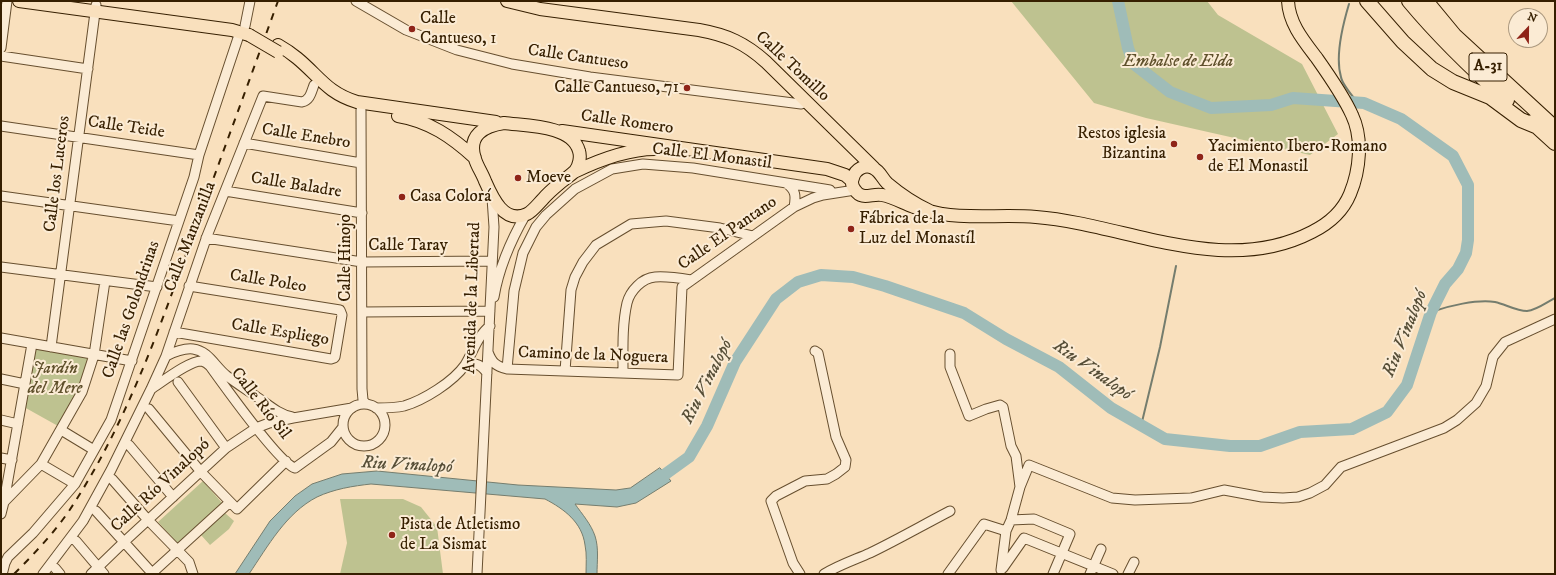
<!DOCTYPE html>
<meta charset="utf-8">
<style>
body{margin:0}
#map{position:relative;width:1556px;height:575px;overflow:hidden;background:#f9e0bd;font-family:"IM FELL DW Pica",serif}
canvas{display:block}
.frame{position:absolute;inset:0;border:2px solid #361f00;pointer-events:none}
.north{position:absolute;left:1508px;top:8px;width:40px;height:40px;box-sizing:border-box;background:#fbebd4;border:1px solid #ac997f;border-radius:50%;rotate:22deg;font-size:11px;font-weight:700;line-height:16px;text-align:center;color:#361f00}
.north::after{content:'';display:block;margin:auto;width:14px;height:18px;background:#8f2418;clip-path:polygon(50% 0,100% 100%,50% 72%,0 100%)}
</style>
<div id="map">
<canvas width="1556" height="575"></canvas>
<div class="frame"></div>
<div class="north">N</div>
</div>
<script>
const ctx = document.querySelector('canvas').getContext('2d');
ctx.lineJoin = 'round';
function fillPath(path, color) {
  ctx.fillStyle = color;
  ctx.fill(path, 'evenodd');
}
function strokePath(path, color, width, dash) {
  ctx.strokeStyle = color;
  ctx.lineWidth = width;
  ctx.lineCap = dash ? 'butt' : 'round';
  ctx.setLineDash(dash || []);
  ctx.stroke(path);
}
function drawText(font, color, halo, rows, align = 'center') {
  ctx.font = font + ' "IM FELL DW Pica",serif';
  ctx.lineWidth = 4;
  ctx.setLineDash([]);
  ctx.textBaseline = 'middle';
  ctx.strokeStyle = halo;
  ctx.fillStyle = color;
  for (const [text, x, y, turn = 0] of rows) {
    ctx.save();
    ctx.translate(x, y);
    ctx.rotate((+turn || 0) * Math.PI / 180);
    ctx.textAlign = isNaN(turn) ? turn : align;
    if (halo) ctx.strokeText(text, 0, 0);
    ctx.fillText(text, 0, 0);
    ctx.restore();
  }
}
fillPath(new Path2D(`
 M 1011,1 L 1207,1 L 1218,15 L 1302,64 L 1338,134 L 1310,155 L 1146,118 L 1094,103 Z
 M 35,347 L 88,356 L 78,392 L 58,426 L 24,407 Z
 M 203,481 L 223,504 L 179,545 L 158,522 Z
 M 340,499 L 403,499 L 421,507 L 437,527 L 443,574 L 340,574 L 347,543 Z
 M 225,513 L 234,521 L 229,529 L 210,545 L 201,535 Z`), '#bec290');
const water = new Path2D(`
 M 660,468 L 671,481 L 636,503 L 617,507 L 575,504 C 582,514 591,524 595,536 C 599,548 597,562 597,574 L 586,574 C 586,565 587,554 585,545 C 582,522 564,509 545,499 L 371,484 C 353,486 334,489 317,497 C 286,513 268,546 249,574 L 235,574 L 270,521 L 295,496 L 312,484 L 342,474 L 377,471 L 518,485 L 616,490 L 630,488 Z`);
fillPath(water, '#9fbcb8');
strokePath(water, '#757d6e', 1);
strokePath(new Path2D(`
 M 1349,4 C 1343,24 1335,57 1341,77 C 1342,84 1353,97 1358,103
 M 1431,312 C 1448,306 1477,299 1495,302 C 1505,304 1516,311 1527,311 C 1537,310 1547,302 1555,298
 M 1141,426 L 1160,347 L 1176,266`), '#757d6e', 2);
strokePath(new Path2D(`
 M 653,483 L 689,457 L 707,426 L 735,362 L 776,299 L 798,282 L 821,275 L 853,277 L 885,286 L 964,313 L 1006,339 L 1059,367 L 1111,408 L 1165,439 L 1230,446 L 1260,446 L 1300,432 L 1352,429 L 1387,412 L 1407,385 L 1431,312 L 1445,284 L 1458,269 L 1466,253 L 1468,240 L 1468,185 L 1453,156 L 1401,119 L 1364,103 L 1293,98 L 1271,105 L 1211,108 L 1170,92 L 1134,64 L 1128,48 L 1118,1`), '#9fbcb8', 12);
const minor = new Path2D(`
 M 356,1 L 406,30 L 457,50 L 512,64 L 590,77 L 801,104 L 807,102
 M 245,26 L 250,1
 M 1,48 L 7,1
 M 1,56 L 88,69
 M 361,110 L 362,389 L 363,400 L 366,404
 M 1,126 L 199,155
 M 244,143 L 361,163
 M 786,183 C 796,190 796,196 794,207
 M 225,191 L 362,213
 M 1,196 L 179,221
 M 206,238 L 362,262 L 492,261
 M 1,267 L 157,287
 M 494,297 C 499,267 511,240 526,214
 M 362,312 L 490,311
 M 174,332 L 331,359 L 334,358 L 335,357 L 342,315 L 340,310 L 189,286
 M 1,338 L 132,361
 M 32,344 L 4,502 L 41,464 L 82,392 L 94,355 L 105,281
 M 51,347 L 96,5
 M 488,352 C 492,363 496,366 507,369 L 678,375 L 682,287 L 794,207 L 813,198 L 823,195 L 855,190
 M 950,354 L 950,367 L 969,416 L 986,409 L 1000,405 L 1003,407 L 1011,446 L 1016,456 L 1020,487
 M 166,356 C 174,352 184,348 193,349 C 209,351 215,367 227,376 C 236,383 247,390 257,397 C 269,405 278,414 292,417
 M 464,367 C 474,362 480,363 487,373
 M 507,369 L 514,291 L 523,253 L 536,227 L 546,215 L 575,189 L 612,169 L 643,164 L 693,168 L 824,189 L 830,190 L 832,193
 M 565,371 L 571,290 L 575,277 L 583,262 L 596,245 L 631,224 L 666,221 L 720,228 L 753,236
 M 623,373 C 623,350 622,325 627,303 C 630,291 642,278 655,277 C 667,276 679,278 691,280
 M 1,379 L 25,384
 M 178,382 L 226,448
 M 151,389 C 162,382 190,360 202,361 C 205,362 208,364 210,366 C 223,384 279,463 295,468 L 331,442 L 343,427
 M343 425a21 21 0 1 1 42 0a21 21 0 1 1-42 0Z
 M 376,408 C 385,408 395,408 404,406 C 424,400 453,382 465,365 C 473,352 478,335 490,326
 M 149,409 L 201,472 L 237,509 L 286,461
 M 1,420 L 18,424
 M 61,430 L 94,450
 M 129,445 L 173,497
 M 1,458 L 12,460
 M 41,464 L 75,484
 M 112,479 L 148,520 L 189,562 L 193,574
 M 96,511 L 152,573
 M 1,514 L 4,502
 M 1011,520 L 1034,519 L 1070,534 L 1053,574
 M 76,541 L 104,574
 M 55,568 L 60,574
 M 1003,568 L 1024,538 L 1113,574
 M 1001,570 L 1006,531 L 1011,520 L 1020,487 L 1029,465 L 1112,498 L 1135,500 L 1191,498 L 1224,490 L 1262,497 L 1283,498 L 1298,497 L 1310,493 L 1325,485 L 1341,467 L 1444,428 L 1457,420 L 1476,403 L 1486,386 L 1493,357 L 1505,342 L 1555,319
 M 3,571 L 5,563 L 8,557 L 33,533 L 75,484 L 111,420 L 194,177 L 199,155 L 240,32
 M 43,574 L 83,521 L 111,470 L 151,389 L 166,356 L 207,236 L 263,96 L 302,102 C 310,100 311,93 314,85
 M 91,574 L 124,542 L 226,448 L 256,428 L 269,423 L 293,418 L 352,408
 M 151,574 L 230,502
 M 477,574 L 494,227 L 492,198
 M 800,574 L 793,563 L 771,501 L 776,496 L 805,481 L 827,479 L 836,474 L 845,467 L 846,460 L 836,437 L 818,353 L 815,351
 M 824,574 C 839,565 854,560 870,553 C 897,540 923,525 950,511
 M 948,574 L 984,524 L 1006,531
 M 1090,574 L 1101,549
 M 1128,574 L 1134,562`);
const major = new Path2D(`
 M 19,1 L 232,30 L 249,35
 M 507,1 L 540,9 L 699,30 C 727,35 745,43 766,62 L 874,168
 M 278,45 C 285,49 291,53 297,58 C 319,76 327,93 357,102 L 496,122
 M 398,116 C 429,121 452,137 475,158
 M 504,123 C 526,126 572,125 579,151 C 581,157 579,166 575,171 C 571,175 565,179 560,183 C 554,188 548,193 543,199 C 538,204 533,211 527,214 C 504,225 492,197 485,181 C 482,173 477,166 475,159 C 467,135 484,126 504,123 Z
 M 562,131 L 827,169 L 845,175 L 852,181
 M 574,172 C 599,160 627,149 655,149
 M 930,211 C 915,204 900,194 887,183 C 882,178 880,171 873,168 C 865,164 855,169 853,178 C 851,182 852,186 855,190 C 862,201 872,193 882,195 C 893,197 903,203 914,207 C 923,210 933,212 942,214 C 973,219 1005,214 1036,217 C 1126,224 1223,278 1312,232 C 1328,224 1343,211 1350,194 C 1360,170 1363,138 1352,115 C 1343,95 1328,74 1316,57 C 1303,40 1289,23 1288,1`);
const highway = new Path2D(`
 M 1367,1 L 1403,42 L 1432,69 L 1453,82 L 1490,97 L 1521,120 L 1538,127
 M 1409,1 C 1439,37 1472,69 1507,100
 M 1426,1 L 1455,36 L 1555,128
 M 1532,122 L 1555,143`);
strokePath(minor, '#674f2f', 11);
strokePath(major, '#361f00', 14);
strokePath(highway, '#361f00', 16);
strokePath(minor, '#fbebd4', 9);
strokePath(major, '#f9e0bd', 12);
strokePath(highway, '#f9e0bd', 14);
strokePath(new Path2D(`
 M 14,574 C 34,554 53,534 69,511 C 125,427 159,330 193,235 C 221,157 250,79 278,1`), '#361f00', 2, [7, 7]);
const majorBridge = new Path2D(`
 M 249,35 L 278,52`);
strokePath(majorBridge, '#361f00', 14, []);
strokePath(majorBridge, '#f9e0bd', 12);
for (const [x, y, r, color] of [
 [412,29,4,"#8f2418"],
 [687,88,4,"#8f2418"],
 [1174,144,4,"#8f2418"],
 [1200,157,4,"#8f2418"],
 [518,178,4,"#8f2418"],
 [402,197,4,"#8f2418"],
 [851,229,4,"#8f2418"],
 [392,535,4,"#8f2418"]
]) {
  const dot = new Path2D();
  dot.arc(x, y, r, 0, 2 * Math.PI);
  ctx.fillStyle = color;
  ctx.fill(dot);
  strokePath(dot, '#fbebd4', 1.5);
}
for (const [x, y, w] of [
 [1488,67,38]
]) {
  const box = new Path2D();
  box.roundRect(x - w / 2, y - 14, w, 28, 3);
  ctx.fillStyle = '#fbebd4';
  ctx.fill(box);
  strokePath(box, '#361f00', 1);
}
drawText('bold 16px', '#361f00', null, [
 ["A-31",1488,67]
]);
drawText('17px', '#361f00', '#fbebd4', [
 ["Calle",420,19],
 ["Cantueso, 1",420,39],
 ["Calle Cantueso, 71",679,88,"right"],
 ["Restos iglesia",1166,134,"right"],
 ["Bizantina",1166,154,"right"],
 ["Yacimiento Ibero-Romano",1208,147],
 ["de El Monastil",1208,167],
 ["Moeve",526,178],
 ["Casa Colorá",410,197],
 ["Fábrica de la",859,219],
 ["Luz del Monastíl",859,239],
 ["Pista de Atletismo",400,525],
 ["de La Sismat",400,545]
], 'left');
drawText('17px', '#361f00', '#fbebd4', [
 ["Calle Cantueso",578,58,8],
 ["Calle Tomillo",792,67,43],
 ["Calle Romero",627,123,8],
 ["Calle Teide",126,128,8],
 ["Calle Enebro",306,137,9],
 ["Calle El Monastil",712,157,7],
 ["Calle los Luceros",58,174,-83],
 ["Calle Baladre",296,186,9],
 ["Calle El Pantano",728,234,-35],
 ["Calle Manzanilla",191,237,-69],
 ["Calle Taray",408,246],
 ["Calle Hinojo",346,258,-90],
 ["Calle Poleo",268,282,9],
 ["Avenida de la Libertad",473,298,-88],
 ["Calle las Golondrinas",132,310,-71],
 ["Calle Espliego",280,333,9],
 ["Camino de la Noguera",593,356,2],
 ["Calle Río Sil",260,404,52],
 ["Calle Río Vinalopó",161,486,-43]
]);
drawText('italic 17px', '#5f502b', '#fbebd4', [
 ["Embalse de Elda",1178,62],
 ["Jardín",55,369],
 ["del Mere",55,389]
]);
drawText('italic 18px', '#564e37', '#fbebd4', [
 ["Riu Vinalopó",1406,334,-68],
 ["Riu Vinalopó",1092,371,35],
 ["Riu Vinalopó",708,382,-63],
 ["Riu Vinalopó",407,466,3]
]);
</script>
